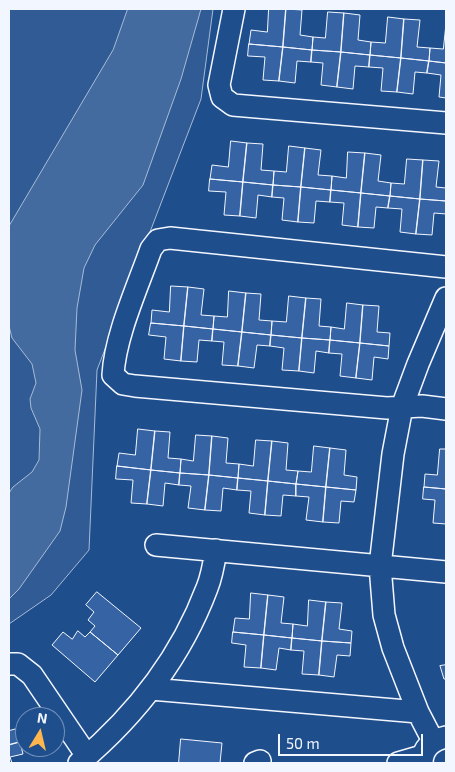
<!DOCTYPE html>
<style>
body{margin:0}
#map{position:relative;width:455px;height:772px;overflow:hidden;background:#1f4e8c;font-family:"Exo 2",sans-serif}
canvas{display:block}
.frame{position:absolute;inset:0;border:10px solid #f2f6ff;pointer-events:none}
.north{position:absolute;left:15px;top:707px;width:50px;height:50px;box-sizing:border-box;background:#1f4e8c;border:1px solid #7391ba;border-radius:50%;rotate:9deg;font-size:14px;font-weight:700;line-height:20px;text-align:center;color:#f2f6ff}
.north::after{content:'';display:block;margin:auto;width:18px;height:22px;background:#ffb74d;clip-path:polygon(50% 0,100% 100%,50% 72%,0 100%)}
.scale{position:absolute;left:278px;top:734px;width:145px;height:22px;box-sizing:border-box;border:2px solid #f2f6ff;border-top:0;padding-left:6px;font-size:15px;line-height:18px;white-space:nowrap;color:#f2f6ff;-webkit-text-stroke:4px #1f4e8c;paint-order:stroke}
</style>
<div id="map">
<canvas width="455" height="772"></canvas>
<div class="frame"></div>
<div class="north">N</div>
<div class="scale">50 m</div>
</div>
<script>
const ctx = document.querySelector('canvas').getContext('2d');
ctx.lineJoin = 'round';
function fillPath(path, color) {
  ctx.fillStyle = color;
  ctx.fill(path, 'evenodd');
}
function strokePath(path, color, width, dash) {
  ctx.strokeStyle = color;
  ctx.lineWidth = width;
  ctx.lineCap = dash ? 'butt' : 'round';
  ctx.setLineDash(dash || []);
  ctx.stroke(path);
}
const built = new Path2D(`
 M 9,9 L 213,9 L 201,99 L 97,370 L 89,550 L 51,595 L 9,624 Z`);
fillPath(built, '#305b95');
strokePath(built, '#a8bbd7', 1);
const water = new Path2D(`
 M 128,9 L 201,9 L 181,79 L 143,185 L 95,245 L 84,268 L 77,308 L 75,350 L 82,390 L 66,507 L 60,531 L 19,589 L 9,599 L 9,493 L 13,487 L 32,472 L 39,460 L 40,429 L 31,408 L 30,399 L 36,383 L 32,364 L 12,338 L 9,326 L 9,226 L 113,50 Z`);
fillPath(water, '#446ba0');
strokePath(water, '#a8bbd7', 1);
const building = new Path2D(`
 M 269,9 L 286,9 L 283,47 L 249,44 L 251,30 L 267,32 Z
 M 286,9 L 302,10 L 300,35 L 313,37 L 312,50 L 283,47 Z
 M 328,12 L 344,13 L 341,52 L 312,50 L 313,37 L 325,38 Z
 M 344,13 L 360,15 L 358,40 L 371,42 L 370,55 L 341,52 Z
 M 388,17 L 404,19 L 401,58 L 370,55 L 371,42 L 385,43 Z
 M 404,19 L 420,20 L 417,47 L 430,48 L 429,61 L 401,58 Z
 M 446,24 L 446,63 L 429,61 L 430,48 L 443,49 Z
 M 249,44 L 283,47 L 279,81 L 263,80 L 265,57 L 248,56 Z
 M 283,47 L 312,50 L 311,62 L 297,61 L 295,83 L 279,81 Z
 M 312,50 L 341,52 L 337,87 L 321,85 L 323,63 L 311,62 Z
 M 341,52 L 370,55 L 369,67 L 355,66 L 353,89 L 337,87 Z
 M 370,55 L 401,58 L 397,92 L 381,91 L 383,68 L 369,67 Z
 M 401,58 L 429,61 L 427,73 L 415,72 L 413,94 L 397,92 Z
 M 429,61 L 446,63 L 446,98 L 439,97 L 441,75 L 427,73 Z
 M 231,141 L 247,143 L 243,182 L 210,179 L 212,165 L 228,167 Z
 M 247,143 L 263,144 L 261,170 L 274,171 L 273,185 L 243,182 Z
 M 289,146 L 305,148 L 301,187 L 273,185 L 274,171 L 286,172 Z
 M 305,148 L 321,150 L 318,175 L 332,176 L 331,190 L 301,187 Z
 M 348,152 L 365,153 L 361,193 L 331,190 L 332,176 L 346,178 Z
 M 365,153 L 381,155 L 378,181 L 391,183 L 390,196 L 361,193 Z
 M 407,159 L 423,160 L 420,199 L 390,196 L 391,183 L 404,184 Z
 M 423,160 L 439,161 L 436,187 L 446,188 L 446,201 L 420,199 Z
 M 210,179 L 243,182 L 240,216 L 224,215 L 226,192 L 209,191 Z
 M 243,182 L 273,185 L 272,197 L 258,195 L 256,218 L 240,216 Z
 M 273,185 L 301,187 L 298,222 L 282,220 L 284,198 L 272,197 Z
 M 301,187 L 331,190 L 330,202 L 316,201 L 314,223 L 298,222 Z
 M 331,190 L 361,193 L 358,227 L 342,225 L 344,203 L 330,202 Z
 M 361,193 L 390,196 L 388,208 L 376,207 L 374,228 L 358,227 Z
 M 390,196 L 420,199 L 416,234 L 400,232 L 402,209 L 388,208 Z
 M 420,199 L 446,201 L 446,214 L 434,213 L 432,235 L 416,234 Z
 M 171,286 L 188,287 L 184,326 L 151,323 L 152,310 L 169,312 Z
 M 188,287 L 204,289 L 201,315 L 214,316 L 213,329 L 184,326 Z
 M 229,291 L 246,293 L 242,332 L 213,329 L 214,316 L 227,317 Z
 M 246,293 L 261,294 L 259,320 L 272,321 L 271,335 L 242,332 Z
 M 289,296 L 306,298 L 302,338 L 271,335 L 272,321 L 286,322 Z
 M 306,298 L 321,299 L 319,326 L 331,327 L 330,340 L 302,338 Z
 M 347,303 L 363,305 L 360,343 L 330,340 L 331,327 L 344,329 Z
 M 363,305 L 379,306 L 377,332 L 390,333 L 389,346 L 360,343 Z
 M 151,323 L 184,326 L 181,361 L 164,359 L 166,337 L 149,335 Z
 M 184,326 L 213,329 L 212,341 L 199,340 L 197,362 L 181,361 Z
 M 213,329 L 242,332 L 238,366 L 222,365 L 224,342 L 212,341 Z
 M 242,332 L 271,335 L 270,346 L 257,345 L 254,368 L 238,366 Z
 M 271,335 L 302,338 L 299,371 L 282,370 L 284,348 L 270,346 Z
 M 302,338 L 330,340 L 329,353 L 316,351 L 314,373 L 299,371 Z
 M 330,340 L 360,343 L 356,378 L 340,376 L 342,354 L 329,353 Z
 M 360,343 L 389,346 L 388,359 L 374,357 L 372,380 L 356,378 Z
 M 138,429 L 155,431 L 151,470 L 117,466 L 119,453 L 135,455 Z
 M 155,431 L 170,432 L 168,458 L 181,459 L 180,473 L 151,470 Z
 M 196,435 L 212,436 L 209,475 L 180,473 L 181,459 L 193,461 Z
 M 212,436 L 228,438 L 226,463 L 239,464 L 238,478 L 209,475 Z
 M 256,440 L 272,441 L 268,481 L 238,478 L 239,464 L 253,466 Z
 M 272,441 L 288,443 L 286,470 L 298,471 L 296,484 L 268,481 Z
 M 314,446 L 330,448 L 326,487 L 296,484 L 298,471 L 311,472 Z
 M 330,448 L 346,450 L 344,475 L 357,477 L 356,490 L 326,487 Z
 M 440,449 L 446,449 L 446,489 L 424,487 L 425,474 L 437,475 Z
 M 117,466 L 151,470 L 147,504 L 131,503 L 133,480 L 116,479 Z
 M 151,470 L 180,473 L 179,485 L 165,483 L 163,506 L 147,504 Z
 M 180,473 L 209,475 L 205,510 L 188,508 L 191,486 L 179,485 Z
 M 209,475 L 238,478 L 237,490 L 223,488 L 221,511 L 205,510 Z
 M 238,478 L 268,481 L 265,515 L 249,513 L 251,491 L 237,490 Z
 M 268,481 L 296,484 L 296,496 L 283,495 L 281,516 L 265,515 Z
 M 296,484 L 326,487 L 323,522 L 306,520 L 309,497 L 296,496 Z
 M 326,487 L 356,490 L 354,502 L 341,501 L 339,523 L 323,522 Z
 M 424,487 L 446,489 L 446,524 L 433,523 L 435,500 L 423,499 Z
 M 97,592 L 141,628 L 118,655 L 90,632 L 95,626 L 88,620 L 94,612 L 86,605 Z
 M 251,593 L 268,595 L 264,635 L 233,632 L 235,618 L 249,619 Z
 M 268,595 L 284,597 L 281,623 L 293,624 L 292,638 L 264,635 Z
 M 309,600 L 326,602 L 322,641 L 292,638 L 293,624 L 307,626 Z
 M 326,602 L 342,603 L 339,629 L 352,631 L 351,643 L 322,641 Z
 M 78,631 L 85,637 L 90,632 L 118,655 L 95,682 L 52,645 L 63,632 L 72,639 Z
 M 233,632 L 264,635 L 261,668 L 244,667 L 246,645 L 232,643 Z
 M 264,635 L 292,638 L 291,650 L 279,648 L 276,670 L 261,668 Z
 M 292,638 L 322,641 L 319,675 L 302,674 L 304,651 L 291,650 Z
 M 322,641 L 351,643 L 350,656 L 337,655 L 334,677 L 319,675 Z
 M 446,665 L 446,679 L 444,679 L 440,666 Z
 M 17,729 L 20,742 L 9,745 L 9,731 Z
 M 181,739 L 222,743 L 220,763 L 179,763 Z
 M 20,742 L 23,754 L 10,757 L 12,763 L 9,763 L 9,745 Z`);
fillPath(building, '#3563a3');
strokePath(building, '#f2f6ff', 1);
const minor = new Path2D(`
 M 234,9 L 219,85 L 222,97 L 233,105 L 446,123
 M 446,267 L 170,238 L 158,240 L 151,249 C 138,286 115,336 113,375 L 123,384 L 135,386 L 387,408 L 422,406 L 446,409
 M 156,545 L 446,572
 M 9,664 L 18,664 L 32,675 L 87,756
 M 151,689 L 418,712
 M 433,741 L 418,712 L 393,648 L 384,615 L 380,566 L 393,454 L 402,407 L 418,364 L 446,298
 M 79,763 C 135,716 181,657 207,588 C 212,576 214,563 216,550
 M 255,763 L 260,761
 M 398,763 L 422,756
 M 422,763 C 422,748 432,740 446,737`);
strokePath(minor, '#f2f6ff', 24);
strokePath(minor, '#1f4e8c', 21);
</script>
